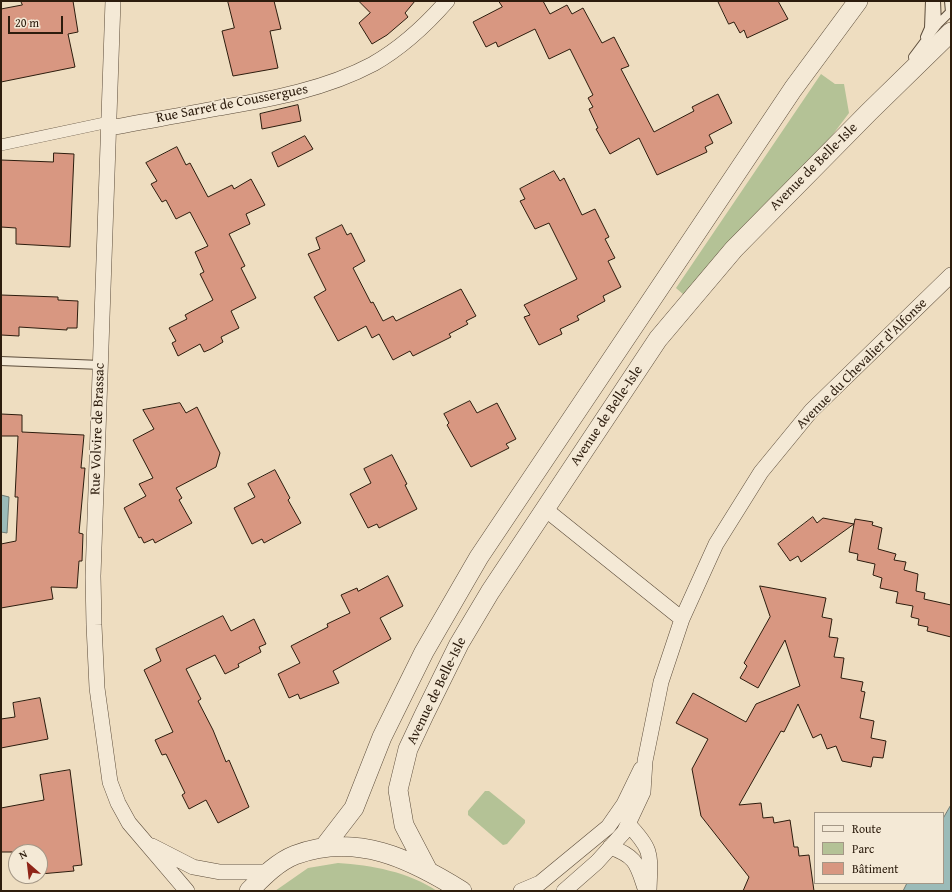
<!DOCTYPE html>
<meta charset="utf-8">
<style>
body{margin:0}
#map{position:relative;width:952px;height:892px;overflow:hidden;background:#eeddc0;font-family:"Gentium Book Plus",serif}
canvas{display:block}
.frame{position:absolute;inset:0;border:2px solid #2c1c0d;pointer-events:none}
.legend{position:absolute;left:814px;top:812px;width:130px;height:72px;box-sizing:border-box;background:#f4e9d6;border:1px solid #a49786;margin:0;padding:5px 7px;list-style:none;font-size:12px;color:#2c1c0d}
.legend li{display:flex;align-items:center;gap:8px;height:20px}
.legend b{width:20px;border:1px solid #a49786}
.north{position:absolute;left:8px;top:844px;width:40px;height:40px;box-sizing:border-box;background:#f4e9d6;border:1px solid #a49786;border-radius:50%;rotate:332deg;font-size:11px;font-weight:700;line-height:16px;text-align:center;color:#2c1c0d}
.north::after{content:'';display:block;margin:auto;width:14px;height:18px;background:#8f2418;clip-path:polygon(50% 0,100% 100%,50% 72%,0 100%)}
.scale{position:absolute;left:8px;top:16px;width:55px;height:18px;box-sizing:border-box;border:2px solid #2c1c0d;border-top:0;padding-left:5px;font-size:12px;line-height:14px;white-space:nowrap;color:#2c1c0d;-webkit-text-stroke:3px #f4e9d6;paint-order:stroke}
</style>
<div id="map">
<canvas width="952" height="892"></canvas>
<div class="frame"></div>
<ul class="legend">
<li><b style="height:5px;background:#f4e9d6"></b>Route</li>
<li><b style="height:11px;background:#b4c296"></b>Parc</li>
<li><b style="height:11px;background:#d89781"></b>Bâtiment</li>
</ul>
<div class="north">N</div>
<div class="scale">20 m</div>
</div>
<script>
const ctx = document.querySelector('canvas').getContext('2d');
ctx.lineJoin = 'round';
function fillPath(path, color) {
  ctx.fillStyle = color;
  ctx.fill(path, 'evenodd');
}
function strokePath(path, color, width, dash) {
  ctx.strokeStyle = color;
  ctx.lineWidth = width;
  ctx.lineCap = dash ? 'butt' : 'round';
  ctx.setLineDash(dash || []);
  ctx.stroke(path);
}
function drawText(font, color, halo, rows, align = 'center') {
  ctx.font = font + ' "Gentium Book Plus",serif';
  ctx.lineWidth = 3;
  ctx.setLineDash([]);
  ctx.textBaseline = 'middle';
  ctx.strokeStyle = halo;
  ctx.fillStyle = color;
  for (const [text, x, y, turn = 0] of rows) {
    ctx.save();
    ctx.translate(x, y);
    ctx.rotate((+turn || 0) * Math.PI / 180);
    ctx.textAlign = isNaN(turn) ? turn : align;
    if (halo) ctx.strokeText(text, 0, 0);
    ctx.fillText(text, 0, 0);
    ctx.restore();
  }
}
fillPath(new Path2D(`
 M 821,74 L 835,84 L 844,84 L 849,113 L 828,141 L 684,295 L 676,288 Z
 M 485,791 L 489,791 L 525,820 L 525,823 L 507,844 L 503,845 L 468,815 L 468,811 Z
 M 338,863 C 371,865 409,872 437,891 L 275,891 L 308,868 Z`), '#b4c296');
const water = new Path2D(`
 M 1,495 L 9,497 L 7,533 L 1,532 Z
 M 951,805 L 951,891 L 903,891 L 907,883 L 943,883 L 943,819 Z`);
fillPath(water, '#9bbbb8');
strokePath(water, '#6f7b74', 1);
const building = new Path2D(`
 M 21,1 L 73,1 L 78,32 L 68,34 L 75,67 L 1,82 L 1,9 L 22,5 Z
 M 228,1 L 274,1 L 281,29 L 270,31 L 278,68 L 233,76 L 222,31 L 234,28 Z
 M 359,1 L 415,1 L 405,13 L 408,17 L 387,35 L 372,44 L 359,23 L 370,13 Z
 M 499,1 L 543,1 L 550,14 L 567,5 L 572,14 L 583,8 L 602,43 L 614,37 L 629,66 L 621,69 L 654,132 L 694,111 L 692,107 L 718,94 L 732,123 L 709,135 L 713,143 L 705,147 L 707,152 L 657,175 L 639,138 L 610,154 L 596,129 L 598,128 L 589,109 L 593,107 L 588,98 L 593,95 L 570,49 L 549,59 L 535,29 L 498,47 L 496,42 L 486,47 L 473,22 L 502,7 Z
 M 718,1 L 778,1 L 788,19 L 747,38 L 744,30 L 740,33 L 734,22 L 729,24 Z
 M 298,105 L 301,121 L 262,129 L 260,114 Z
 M 305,136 L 313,149 L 278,167 L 272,153 Z
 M 177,147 L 186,165 L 190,163 L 208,197 L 232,185 L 234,189 L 251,179 L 265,205 L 246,214 L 250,224 L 229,234 L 245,266 L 241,268 L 256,298 L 231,311 L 239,328 L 221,337 L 223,342 L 211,349 L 204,352 L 200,344 L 178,356 L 172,343 L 176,341 L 169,328 L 187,319 L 185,315 L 213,300 L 200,274 L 204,272 L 195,252 L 208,246 L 190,212 L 176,219 L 166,200 L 162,202 L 151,184 L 157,181 L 146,163 Z
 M 54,153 L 74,154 L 70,247 L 16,244 L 16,228 L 1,227 L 1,160 L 53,162 Z
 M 554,171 L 560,181 L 564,178 L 582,215 L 595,209 L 609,237 L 605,239 L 615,258 L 608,261 L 621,287 L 603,296 L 605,301 L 577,316 L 579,320 L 560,329 L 562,334 L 539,345 L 524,317 L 530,315 L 524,305 L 577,279 L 549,223 L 535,229 L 520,201 L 525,199 L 520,189 Z
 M 342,225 L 347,235 L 351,233 L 365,261 L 353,268 L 371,303 L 373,302 L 383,321 L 393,316 L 396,321 L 461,289 L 476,316 L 466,321 L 468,324 L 449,334 L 451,337 L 413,356 L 410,351 L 393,360 L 379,334 L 372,338 L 366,326 L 338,341 L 314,297 L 326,290 L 308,254 L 320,249 L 316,238 Z
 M 1,295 L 58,297 L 58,300 L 78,301 L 77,328 L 67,328 L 67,330 L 19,327 L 19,336 L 1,335 Z
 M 470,401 L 477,413 L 497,403 L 516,439 L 506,444 L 509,448 L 471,467 L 447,425 L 449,423 L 444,414 Z
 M 180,403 L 186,413 L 197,407 L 220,453 L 216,467 L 176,488 L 182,498 L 179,500 L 192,523 L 155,543 L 153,539 L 144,543 L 141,537 L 139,538 L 124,508 L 146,496 L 139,484 L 153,478 L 133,440 L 154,429 L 143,410 Z
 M 1,414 L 22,415 L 22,432 L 84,435 L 81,468 L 85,468 L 79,533 L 83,534 L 82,561 L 79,561 L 77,588 L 51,587 L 53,599 L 1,608 L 1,544 L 16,541 L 18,497 L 15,497 L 18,436 L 1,436 Z
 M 392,455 L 407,484 L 405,485 L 417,509 L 379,528 L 377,524 L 368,528 L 350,494 L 371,483 L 364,469 Z
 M 275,470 L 290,498 L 288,500 L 301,523 L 264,543 L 262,539 L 252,544 L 234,508 L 255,497 L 248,484 Z
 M 813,517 L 817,523 L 823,518 L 854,524 L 855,519 L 873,522 L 872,525 L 882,528 L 878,549 L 896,554 L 894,560 L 906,562 L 904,570 L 918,574 L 916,591 L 925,593 L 924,599 L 951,605 L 951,637 L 927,631 L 928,627 L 918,625 L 919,619 L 911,617 L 913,606 L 896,603 L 898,592 L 880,588 L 882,578 L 873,575 L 875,564 L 857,560 L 858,554 L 849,552 L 854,524 L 801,562 L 798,556 L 790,561 L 778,544 Z
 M 388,576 L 403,606 L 380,618 L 391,639 L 333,671 L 339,683 L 300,699 L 298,694 L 289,698 L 278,674 L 300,663 L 291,646 L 328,627 L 327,624 L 350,613 L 341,595 L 357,588 L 358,591 Z
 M 760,586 L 826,598 L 822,617 L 832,619 L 829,637 L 838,638 L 834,657 L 844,658 L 841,678 L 863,682 L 861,691 L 865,692 L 860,718 L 874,721 L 871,738 L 886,741 L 883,758 L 873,757 L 871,767 L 842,761 L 836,746 L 827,749 L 821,734 L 813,738 L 798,704 L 784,732 L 781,731 L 739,805 L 761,803 L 763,818 L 773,817 L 774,823 L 790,820 L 794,847 L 798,847 L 799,856 L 809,855 L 814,891 L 743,891 L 749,877 L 701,816 L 692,769 L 708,739 L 676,723 L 693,693 L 746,722 L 756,704 L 800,686 L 785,640 L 758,688 L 740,678 L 747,666 L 744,663 L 770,617 Z
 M 223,616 L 231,631 L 254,619 L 266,644 L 259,647 L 261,652 L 238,664 L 239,667 L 225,674 L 215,655 L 186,669 L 201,699 L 198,701 L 213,730 L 226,762 L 229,760 L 249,807 L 218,823 L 206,800 L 189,809 L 182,795 L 185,793 L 166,754 L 162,755 L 155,740 L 173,732 L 144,670 L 161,661 L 156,649 Z
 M 40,698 L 48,739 L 1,748 L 1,719 L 15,717 L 13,703 Z
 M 70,770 L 82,865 L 73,866 L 74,871 L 40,874 L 40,852 L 1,852 L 1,808 L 44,800 L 40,775 Z`);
fillPath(building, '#d89781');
strokePath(building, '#2c1c0d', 1);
const service = new Path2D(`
 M 936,1 L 937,25
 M 925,37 L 929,28 L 930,1
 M 913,57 L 937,25 L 950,12 L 949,1
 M 1,361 L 101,365`);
const pedestrian = new Path2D(`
 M 1,145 L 109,122`);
const minor = new Path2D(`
 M 113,1 L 93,576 L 94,625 L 97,688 L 110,782 L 118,803 L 129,823 L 187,891
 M 109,128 C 146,121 183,115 219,108 C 272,99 326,89 373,64 C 401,48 426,25 447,1
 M 545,509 L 682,619
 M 628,824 C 654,851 650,855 649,891
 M 152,846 L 193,867 L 220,872 L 268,872
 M 610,847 C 638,857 637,865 646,891
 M 521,891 L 540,883 L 608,827 L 624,804 L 641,769
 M 564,891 L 597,862 L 624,832 L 628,824 L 643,792 L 645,761 L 661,682 L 682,619 L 716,544 L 761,472 L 811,411 L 951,275`);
const tertiary = new Path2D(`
 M 324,847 L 354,808 L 382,737 L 424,652 L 479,557 L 793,89 L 858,1
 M 427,869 L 404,825 L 398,790 L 408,749 L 424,715 L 459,644 L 490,592 L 658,339 L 734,249 L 869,112 L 951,32
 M 249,891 C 262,878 277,862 295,855 C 356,832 411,859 462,891`);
strokePath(service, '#5c4c3a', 10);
strokePath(pedestrian, '#5c4c3a', 12);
strokePath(minor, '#5c4c3a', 16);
strokePath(tertiary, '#5c4c3a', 20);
strokePath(service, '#f4e9d6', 8);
strokePath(pedestrian, '#f4e9d6', 11);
strokePath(minor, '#f4e9d6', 15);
strokePath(tertiary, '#f4e9d6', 19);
drawText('14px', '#2c1c0d', '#f4e9d6', [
 ["Rue Sarret de Coussergues",232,104,-11],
 ["Avenue de Belle-Isle",814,167,-45],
 ["Avenue du Chevalier d'Alfonse",862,364,-45],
 ["Avenue de Belle-Isle",607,416,-56],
 ["Rue Volvire de Brassac",98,429,-88],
 ["Avenue de Belle-Isle",437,691,-64]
]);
</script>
